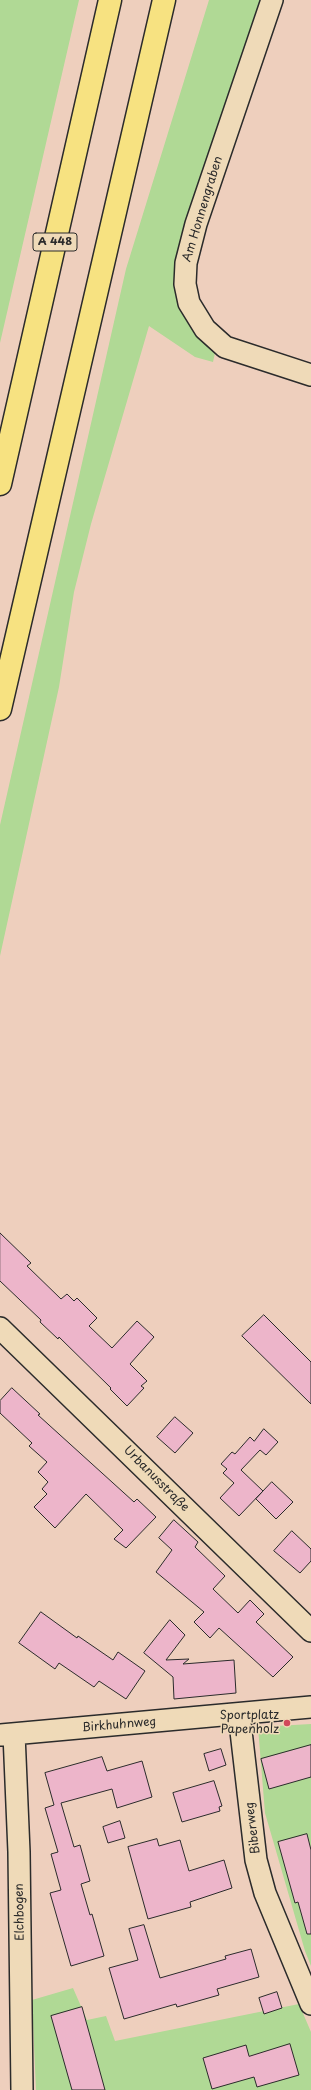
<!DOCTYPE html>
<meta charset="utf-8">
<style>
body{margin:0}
canvas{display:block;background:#eecfbd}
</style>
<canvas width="311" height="2090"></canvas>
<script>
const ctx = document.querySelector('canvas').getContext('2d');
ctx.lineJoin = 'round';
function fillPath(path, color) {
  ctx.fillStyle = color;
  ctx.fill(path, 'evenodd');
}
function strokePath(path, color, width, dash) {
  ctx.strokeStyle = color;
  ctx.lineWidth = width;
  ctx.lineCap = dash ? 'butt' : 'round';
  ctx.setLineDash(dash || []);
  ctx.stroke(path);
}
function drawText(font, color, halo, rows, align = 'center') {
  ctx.font = font + ' "Playpen Sans",sans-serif';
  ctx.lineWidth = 3;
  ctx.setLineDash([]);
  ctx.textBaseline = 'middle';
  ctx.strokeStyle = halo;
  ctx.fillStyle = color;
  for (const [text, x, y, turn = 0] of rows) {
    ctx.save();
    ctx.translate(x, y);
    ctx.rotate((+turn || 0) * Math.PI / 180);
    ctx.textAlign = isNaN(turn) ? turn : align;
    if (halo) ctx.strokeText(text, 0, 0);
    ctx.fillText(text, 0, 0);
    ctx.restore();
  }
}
fillPath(new Path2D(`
 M 0,0 L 79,0 L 0,343 Z
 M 209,0 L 264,0 L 179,303 L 198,338 L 215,353 L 213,362 L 195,357 L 149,326 L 91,524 L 74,592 L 59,687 L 0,956 L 0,825 L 126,269 Z
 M 311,1724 L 311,1966 L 305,1951 L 265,1813 L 258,1727 Z
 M 73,1988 L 87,2020 L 106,2016 L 115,2041 L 299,2004 L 311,2032 L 311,2090 L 36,2090 L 32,2000 Z`), '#b0d995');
const building = new Path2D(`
 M 0,1233 L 31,1263 L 27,1266 L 61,1299 L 67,1294 L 74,1301 L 77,1298 L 97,1318 L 89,1326 L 112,1348 L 137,1321 L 154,1337 L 130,1364 L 147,1381 L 141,1386 L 144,1388 L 127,1406 L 110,1389 L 111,1388 L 59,1337 L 58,1339 L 40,1322 L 41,1320 L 0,1281 Z
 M 264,1315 L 311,1362 L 311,1404 L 242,1336 Z
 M 12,1388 L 40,1414 L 38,1415 L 134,1502 L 137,1499 L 156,1517 L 126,1548 L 114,1539 L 123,1530 L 86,1494 L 55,1528 L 34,1507 L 47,1494 L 42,1489 L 48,1482 L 38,1472 L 47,1462 L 29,1446 L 32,1443 L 0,1413 L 0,1401 Z
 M 175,1417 L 193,1433 L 175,1453 L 157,1437 Z
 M 264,1429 L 278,1442 L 266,1455 L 260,1450 L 241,1470 L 263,1491 L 239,1516 L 220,1498 L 234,1483 L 223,1473 L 227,1469 L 221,1464 L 232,1452 L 235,1454 L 250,1437 L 254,1441 Z
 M 272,1482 L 293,1502 L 276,1519 L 256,1499 Z
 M 174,1520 L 198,1542 L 195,1547 L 225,1576 L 213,1589 L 238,1613 L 250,1600 L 264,1614 L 256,1622 L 293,1657 L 273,1677 L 219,1628 L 210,1638 L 194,1622 L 204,1612 L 156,1572 L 172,1550 L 159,1538 Z
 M 292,1531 L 311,1549 L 311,1561 L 300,1573 L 274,1551 Z
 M 41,1612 L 77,1638 L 78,1636 L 113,1660 L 118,1652 L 145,1671 L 126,1699 L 99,1681 L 94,1687 L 59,1663 L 55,1669 L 19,1643 Z
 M 170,1620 L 185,1635 L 166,1660 L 189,1659 L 183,1664 L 234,1660 L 236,1693 L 174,1699 L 173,1677 L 144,1653 Z
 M 311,1745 L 311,1777 L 269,1789 L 261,1759 Z
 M 221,1749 L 226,1765 L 209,1771 L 204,1754 Z
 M 102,1757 L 107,1771 L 142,1761 L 152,1797 L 117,1808 L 112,1789 L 61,1803 L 74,1847 L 80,1845 L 90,1881 L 81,1884 L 90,1915 L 92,1914 L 104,1956 L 71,1966 L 50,1893 L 61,1890 L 51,1854 L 58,1852 L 45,1808 L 54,1805 L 45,1773 Z
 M 214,1781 L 222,1806 L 219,1807 L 220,1811 L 182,1822 L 173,1793 Z
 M 120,1821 L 125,1838 L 108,1843 L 103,1827 Z
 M 307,1834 L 311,1850 L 311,1934 L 307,1934 L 298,1902 L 295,1903 L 278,1842 Z
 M 157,1839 L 159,1846 L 180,1840 L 189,1871 L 224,1860 L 232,1888 L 190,1902 L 191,1907 L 148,1919 L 128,1847 Z
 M 144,1925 L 160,1978 L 226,1959 L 225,1956 L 251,1949 L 259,1977 L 217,1989 L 219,1995 L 177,2007 L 176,2004 L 124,2019 L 109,1968 L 138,1960 L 129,1929 Z
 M 277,1992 L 282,2008 L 264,2014 L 259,1998 Z
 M 82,2007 L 94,2050 L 105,2090 L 72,2090 L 68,2076 L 51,2016 Z
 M 290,2044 L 299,2075 L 257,2087 L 254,2077 L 212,2089 L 203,2058 L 246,2045 L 249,2056 Z`);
fillPath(building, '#edb5ca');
strokePath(building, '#2b2b2b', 1);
const minor = new Path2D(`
 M 272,0 L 196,224 L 186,263 L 185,284 L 189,303 L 205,329 L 225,347 L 311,375
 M 0,1328 L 311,1631
 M 239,1714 L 256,1860 L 265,1893 L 311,2004
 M 14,1734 L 19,1852 L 22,2090
 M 1,1735 L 311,1707`);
const motorway = new Path2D(`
 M 0,484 L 110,0
 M 0,709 L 164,0`);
strokePath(minor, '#2b2b2b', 24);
strokePath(motorway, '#2b2b2b', 25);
strokePath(minor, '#efdab8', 21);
strokePath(motorway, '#f7e281', 22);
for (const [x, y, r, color] of [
 [287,1723,4,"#d1495b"]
]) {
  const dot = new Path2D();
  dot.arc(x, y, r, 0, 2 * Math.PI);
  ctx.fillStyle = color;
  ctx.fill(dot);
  strokePath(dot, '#efdab8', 1.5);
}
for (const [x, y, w] of [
 [55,242,44]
]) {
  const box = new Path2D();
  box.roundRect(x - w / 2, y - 9, w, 18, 3);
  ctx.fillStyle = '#efdab8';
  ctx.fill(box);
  strokePath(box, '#2b2b2b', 1);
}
drawText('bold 11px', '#2b2b2b', null, [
 ["A 448",55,242]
]);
drawText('12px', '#2b2b2b', '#efdab8', [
 ["Am Honnengraben",203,209,-73],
 ["Urbanusstraße",156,1479,45],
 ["Birkhuhnweg",119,1725,-5],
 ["Biberweg",253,1828,-97],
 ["Elchbogen",20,1912,-91]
]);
drawText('12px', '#2b2b2b', '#efdab8', [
 ["Sportplatz",279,1716],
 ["Papenholz",279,1730]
], 'right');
</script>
